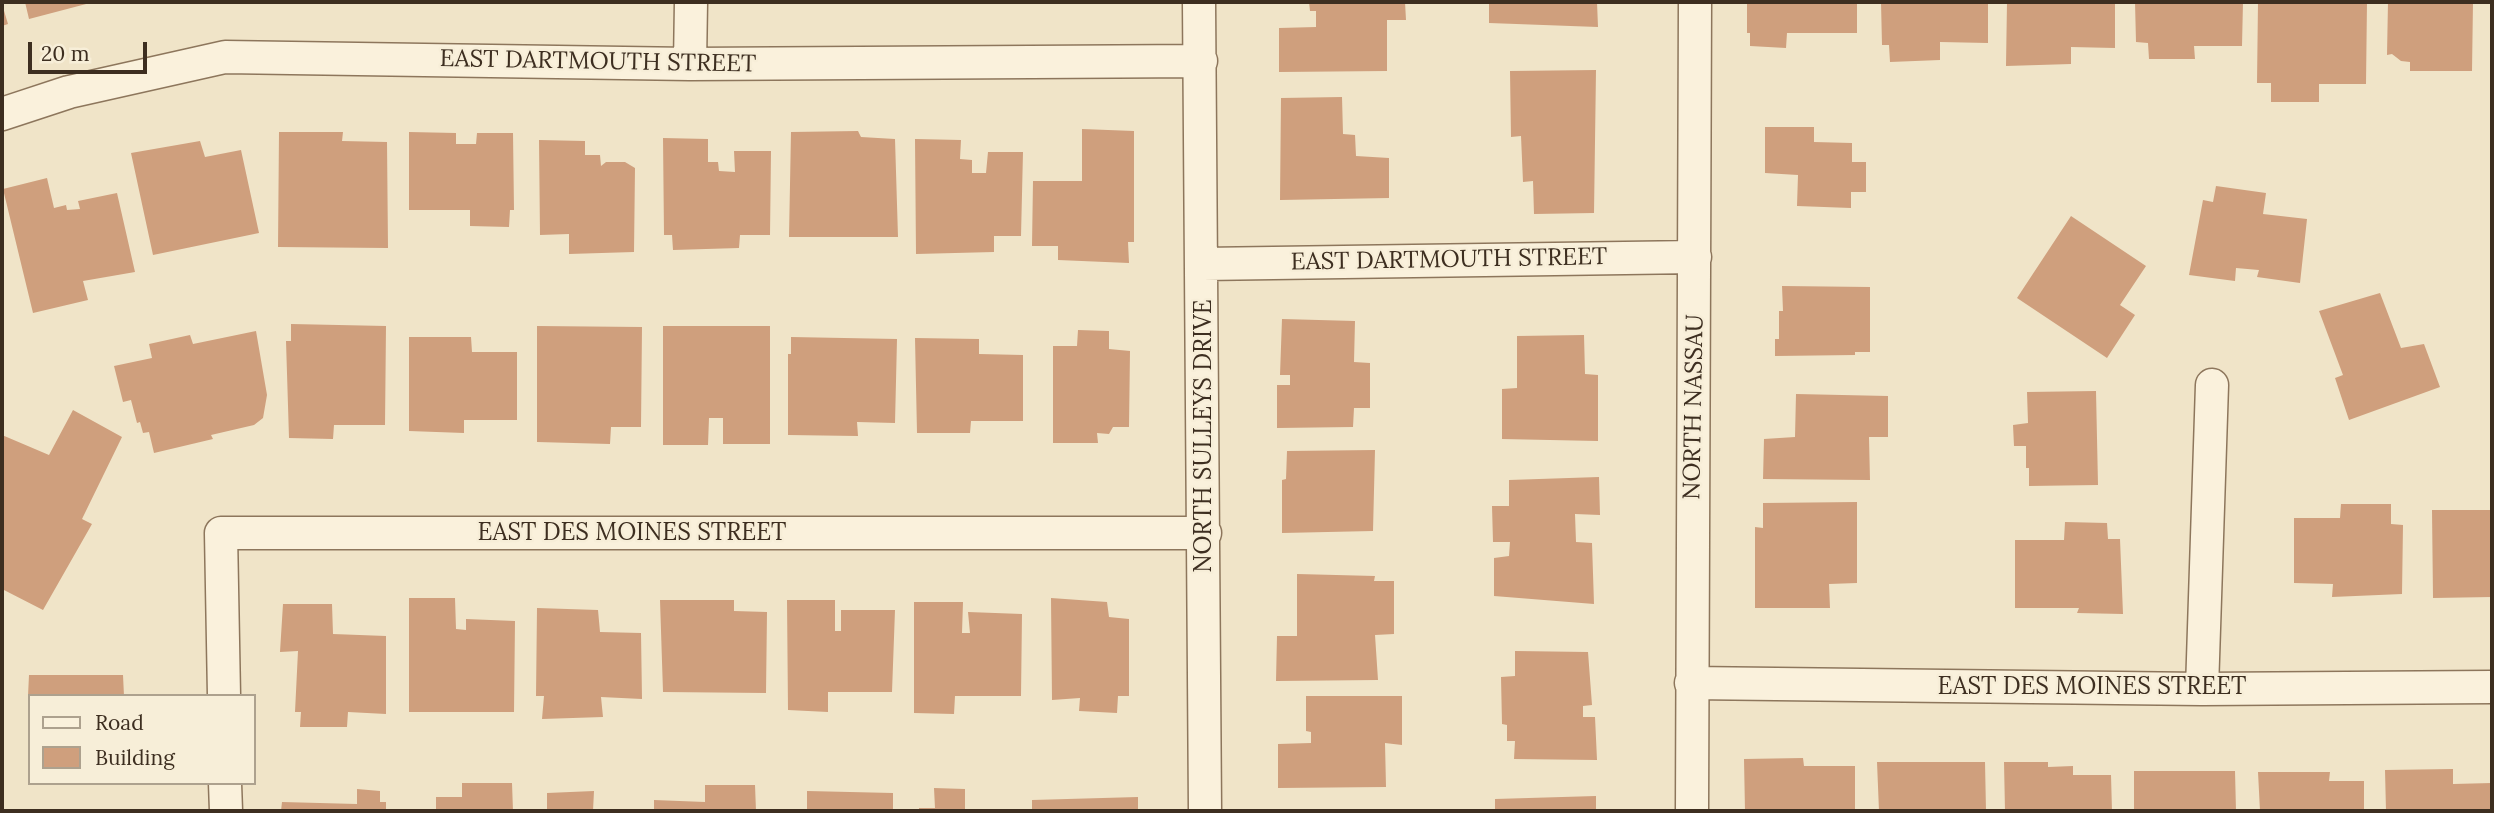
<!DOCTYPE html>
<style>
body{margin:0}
#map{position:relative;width:2494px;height:813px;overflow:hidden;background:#f0e4c8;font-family:Lora,serif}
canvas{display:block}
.frame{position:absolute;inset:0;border:4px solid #3d2e20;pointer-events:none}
.legend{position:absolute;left:28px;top:694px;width:228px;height:91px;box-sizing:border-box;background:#f7eed8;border:2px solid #ada18e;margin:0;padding:9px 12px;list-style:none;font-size:21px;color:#3d2e20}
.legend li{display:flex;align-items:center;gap:14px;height:35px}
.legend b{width:35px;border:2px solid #ada18e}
.scale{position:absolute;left:28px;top:42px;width:119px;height:32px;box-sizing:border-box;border:4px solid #3d2e20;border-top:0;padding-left:9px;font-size:21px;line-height:24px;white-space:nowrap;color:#3d2e20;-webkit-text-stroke:5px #f7eed8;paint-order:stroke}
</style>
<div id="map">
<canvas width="2494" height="813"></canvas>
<div class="frame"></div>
<ul class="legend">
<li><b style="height:9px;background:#faf1dc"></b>Road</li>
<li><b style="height:19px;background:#cf9f7d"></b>Building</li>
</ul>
<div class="scale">20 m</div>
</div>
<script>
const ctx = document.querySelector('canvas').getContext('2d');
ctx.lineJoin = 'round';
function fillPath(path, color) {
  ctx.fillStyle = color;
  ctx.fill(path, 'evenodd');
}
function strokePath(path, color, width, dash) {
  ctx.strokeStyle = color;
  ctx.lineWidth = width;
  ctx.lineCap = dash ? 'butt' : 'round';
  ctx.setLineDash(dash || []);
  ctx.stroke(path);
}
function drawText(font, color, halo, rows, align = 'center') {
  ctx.font = font + ' Lora,serif';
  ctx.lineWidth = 5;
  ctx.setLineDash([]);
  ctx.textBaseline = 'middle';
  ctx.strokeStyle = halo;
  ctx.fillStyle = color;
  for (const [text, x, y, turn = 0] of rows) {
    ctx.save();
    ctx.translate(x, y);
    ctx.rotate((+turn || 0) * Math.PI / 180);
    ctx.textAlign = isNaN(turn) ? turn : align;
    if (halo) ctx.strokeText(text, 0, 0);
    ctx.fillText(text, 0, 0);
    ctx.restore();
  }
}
fillPath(new Path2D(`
 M 25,2 L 90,2 L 90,3 L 29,19 Z
 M 1309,2 L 1405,2 L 1406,20 L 1387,20 L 1387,71 L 1279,72 L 1279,28 L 1316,27 L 1316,11 L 1310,11 Z
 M 1489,2 L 1597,2 L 1598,27 L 1489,23 Z
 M 1747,2 L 1857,2 L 1857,33 L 1787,33 L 1786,48 L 1750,46 L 1750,33 L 1747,33 Z
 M 1881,2 L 1988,2 L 1988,43 L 1940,42 L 1940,60 L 1890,62 L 1889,45 L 1882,45 Z
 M 2007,2 L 2115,2 L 2115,48 L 2071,47 L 2071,64 L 2006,66 Z
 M 2135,2 L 2243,2 L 2242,46 L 2194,46 L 2195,59 L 2149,59 L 2148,43 L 2136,42 Z
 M 2258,2 L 2367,2 L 2366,84 L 2319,84 L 2319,102 L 2271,102 L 2271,83 L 2257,83 Z
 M 2388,2 L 2473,2 L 2472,71 L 2410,71 L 2410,62 L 2401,61 L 2392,54 L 2387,55 Z
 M 2,4 L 8,24 L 2,26 Z
 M 1596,70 L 1594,213 L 1534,214 L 1533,181 L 1523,182 L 1521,136 L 1511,137 L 1510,71 Z
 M 1342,97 L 1343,134 L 1355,135 L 1356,156 L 1389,158 L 1389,198 L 1280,200 L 1281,98 Z
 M 1765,127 L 1814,127 L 1814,142 L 1852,143 L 1852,162 L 1866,162 L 1866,192 L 1851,192 L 1851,208 L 1797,206 L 1798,175 L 1765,173 Z
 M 1082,129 L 1134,131 L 1134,242 L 1128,242 L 1129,263 L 1058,260 L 1058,246 L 1032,246 L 1033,181 L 1082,181 Z
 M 858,131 L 861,137 L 895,139 L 898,237 L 789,237 L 791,132 Z
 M 279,132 L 343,132 L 342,141 L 387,142 L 388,248 L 278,247 Z
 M 409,132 L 456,133 L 456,144 L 476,144 L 477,133 L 513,133 L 514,210 L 510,210 L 509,227 L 470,226 L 470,210 L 409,210 Z
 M 663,138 L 708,139 L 708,162 L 718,162 L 719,171 L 735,172 L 734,151 L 771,151 L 770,235 L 740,235 L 739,248 L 673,250 L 672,235 L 664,235 Z
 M 915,139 L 961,140 L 960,159 L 972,160 L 972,173 L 986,173 L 988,152 L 1023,152 L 1021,236 L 994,236 L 994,252 L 916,254 Z
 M 539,140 L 585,141 L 585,155 L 600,155 L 601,166 L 606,162 L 625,162 L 635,168 L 634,252 L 569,254 L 569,234 L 540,235 Z
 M 200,141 L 205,157 L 241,150 L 259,233 L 153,255 L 131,153 Z
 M 47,178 L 54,208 L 66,205 L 67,210 L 80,209 L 78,201 L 117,193 L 135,272 L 83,281 L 88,300 L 33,313 L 3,189 Z
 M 2216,186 L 2266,193 L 2263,214 L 2307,219 L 2300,283 L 2257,277 L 2259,270 L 2236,268 L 2235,281 L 2189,275 L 2203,200 L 2213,202 Z
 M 2071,216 L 2146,266 L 2120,305 L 2135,315 L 2107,358 L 2017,298 Z
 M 1782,286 L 1870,287 L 1870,352 L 1855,352 L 1855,355 L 1775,356 L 1775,339 L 1779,339 L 1779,311 L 1783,311 Z
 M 2380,293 L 2401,348 L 2424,344 L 2440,387 L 2349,420 L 2335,378 L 2343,375 L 2319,311 Z
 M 1282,319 L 1355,321 L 1354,362 L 1370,363 L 1370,408 L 1354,408 L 1353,427 L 1277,428 L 1277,385 L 1290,385 L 1290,375 L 1280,375 Z
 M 291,324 L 386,326 L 385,425 L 334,425 L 333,439 L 289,438 L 286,341 L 291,341 Z
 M 537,326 L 642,327 L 641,427 L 611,427 L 610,444 L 537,442 Z
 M 663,326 L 770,326 L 770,444 L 723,444 L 723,418 L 709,418 L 708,445 L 663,445 Z
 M 1078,330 L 1109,331 L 1109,349 L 1130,351 L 1129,427 L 1113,427 L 1109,434 L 1097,433 L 1098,443 L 1053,443 L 1053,346 L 1077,346 Z
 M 256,331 L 267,395 L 263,418 L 254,425 L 211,435 L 213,439 L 154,453 L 149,432 L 143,433 L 140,422 L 137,423 L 131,400 L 123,402 L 114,366 L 152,358 L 149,344 L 190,335 L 193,344 Z
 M 1584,335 L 1585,374 L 1598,375 L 1598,441 L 1502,439 L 1502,389 L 1517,388 L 1517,336 Z
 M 409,337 L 471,337 L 472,352 L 517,352 L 517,420 L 464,420 L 464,433 L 409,431 Z
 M 791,337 L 897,339 L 895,423 L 857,422 L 858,436 L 788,435 L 788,354 L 791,354 Z
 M 915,338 L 979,339 L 979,354 L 1023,355 L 1023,421 L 971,421 L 970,433 L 917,433 Z
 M 2096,391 L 2098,485 L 2029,486 L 2029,468 L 2026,468 L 2026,446 L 2014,446 L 2013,425 L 2028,423 L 2027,392 Z
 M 1796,394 L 1888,396 L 1888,437 L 1869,437 L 1870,480 L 1763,479 L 1764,439 L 1795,437 Z
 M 73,410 L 122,437 L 82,519 L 92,524 L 43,610 L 2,589 L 2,435 L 49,455 Z
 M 1375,450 L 1373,531 L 1282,533 L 1282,480 L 1286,479 L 1287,451 Z
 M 1599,477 L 1600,515 L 1575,514 L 1576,542 L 1592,543 L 1594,604 L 1494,596 L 1494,558 L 1509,556 L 1510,542 L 1493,542 L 1492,506 L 1509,506 L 1509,480 Z
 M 1857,502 L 1857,583 L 1829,584 L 1830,608 L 1755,608 L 1755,527 L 1763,528 L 1763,503 Z
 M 2341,504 L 2391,504 L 2391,524 L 2403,525 L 2402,594 L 2332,597 L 2333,584 L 2294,583 L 2294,518 L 2340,518 Z
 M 2432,510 L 2492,510 L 2492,597 L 2433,598 Z
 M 2065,522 L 2107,523 L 2108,539 L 2120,539 L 2123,614 L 2077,613 L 2079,608 L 2015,608 L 2015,540 L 2064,540 Z
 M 1297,574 L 1375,576 L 1374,581 L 1394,581 L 1394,634 L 1375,635 L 1378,680 L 1276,681 L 1277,636 L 1297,636 Z
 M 409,598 L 455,598 L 456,629 L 466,630 L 466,619 L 515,621 L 514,712 L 409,712 Z
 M 1051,598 L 1107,602 L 1109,617 L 1129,619 L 1129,696 L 1118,696 L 1117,713 L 1079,711 L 1080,698 L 1052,700 Z
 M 660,600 L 734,600 L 734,611 L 767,612 L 766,693 L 663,692 Z
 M 787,600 L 835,600 L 835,631 L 841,631 L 841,610 L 895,610 L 892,692 L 828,692 L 828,712 L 788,710 Z
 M 914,602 L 963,602 L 962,633 L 970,633 L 968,612 L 1022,614 L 1021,696 L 955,696 L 954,714 L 914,713 Z
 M 283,604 L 332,604 L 333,634 L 386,636 L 386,714 L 348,712 L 347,727 L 300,727 L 301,712 L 295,712 L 298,651 L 280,652 Z
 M 537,608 L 598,610 L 600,632 L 641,633 L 642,699 L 601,697 L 603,717 L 542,719 L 544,696 L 536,696 Z
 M 1515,651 L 1588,652 L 1592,705 L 1583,706 L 1583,717 L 1595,717 L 1597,760 L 1514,759 L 1515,741 L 1507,741 L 1507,725 L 1502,724 L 1501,677 L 1515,676 Z
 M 29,675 L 123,675 L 124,696 L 28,696 Z
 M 1306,696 L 1402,696 L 1402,745 L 1385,743 L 1386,787 L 1278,788 L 1278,744 L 1311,743 L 1311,732 L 1306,731 Z
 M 1803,758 L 1804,766 L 1855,766 L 1855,811 L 1745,811 L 1744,759 Z
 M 1877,762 L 1985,762 L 1986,811 L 1879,811 Z
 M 2004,762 L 2048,762 L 2048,767 L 2073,766 L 2073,775 L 2111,775 L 2112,811 L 2005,811 Z
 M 2453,769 L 2453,784 L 2492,783 L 2492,811 L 2386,811 L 2385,770 Z
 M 2134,771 L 2235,771 L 2236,811 L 2134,811 Z
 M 2258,772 L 2330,772 L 2329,781 L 2364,781 L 2364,811 L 2260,811 Z
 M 462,783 L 512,783 L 513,811 L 436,811 L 436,797 L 462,797 Z
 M 705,785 L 755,785 L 756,811 L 654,811 L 654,800 L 705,802 Z
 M 934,788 L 965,789 L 965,811 L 919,811 L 919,808 L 935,808 Z
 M 357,789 L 380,791 L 380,802 L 386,802 L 386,811 L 281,811 L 282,802 L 357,804 Z
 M 594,791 L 593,811 L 547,811 L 547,793 Z
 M 807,791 L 893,793 L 893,811 L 807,811 Z
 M 1596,796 L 1596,811 L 1495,811 L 1495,799 Z
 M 1138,797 L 1138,811 L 1032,811 L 1032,800 Z`), '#cf9f7d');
const street = new Path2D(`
 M 1199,2 L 1205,811
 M 690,64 L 691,2
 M 2,114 L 69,92 L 225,57 L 690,64 L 1201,61
 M 1203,264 L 1695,257
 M 1691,683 L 2202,689 L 2492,687
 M 2202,689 L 2212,385
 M 224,696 L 221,533 L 1205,533
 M 225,783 L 226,811
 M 1692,811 L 1695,2`);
strokePath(street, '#8d765c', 35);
strokePath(street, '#faf1dc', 32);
drawText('24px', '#3d2e20', '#f7eed8', [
 ["EAST DARTMOUTH STREET",598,62,1],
 ["EAST DARTMOUTH STREET",1449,260,-1],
 ["NORTH NASSAU",1694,407,-89],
 ["NORTH SULLEYS DRIVE",1204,436,-90],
 ["EAST DES MOINES STREET",632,533],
 ["EAST DES MOINES STREET",2092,687]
]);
</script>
